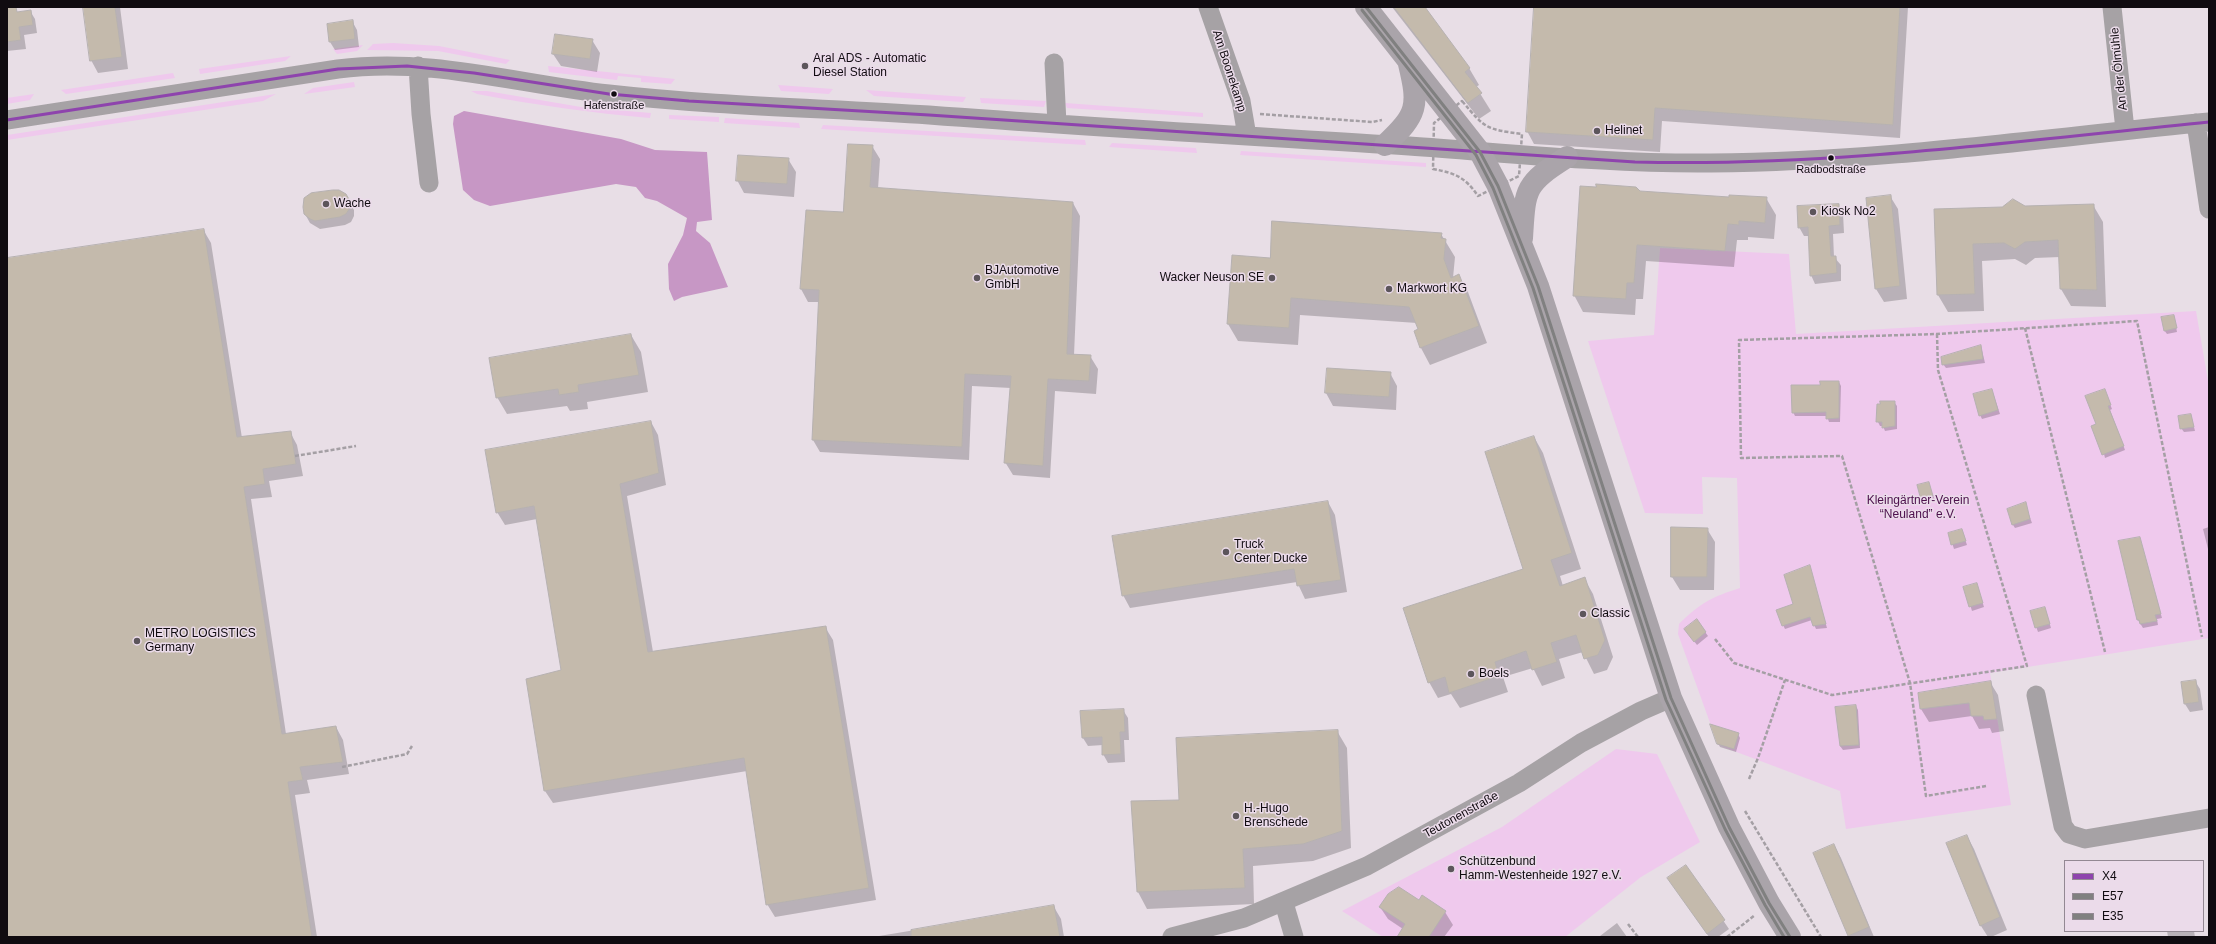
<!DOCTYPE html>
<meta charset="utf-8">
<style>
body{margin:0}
#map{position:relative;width:2216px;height:944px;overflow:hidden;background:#e8dee6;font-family:Arial,sans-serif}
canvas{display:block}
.frame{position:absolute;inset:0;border:8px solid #100b10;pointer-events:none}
.legend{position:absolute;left:2064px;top:860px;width:140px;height:72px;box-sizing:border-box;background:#ebdbea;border:1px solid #938893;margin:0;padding:5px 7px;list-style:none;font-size:12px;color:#100b10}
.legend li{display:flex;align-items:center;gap:8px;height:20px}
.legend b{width:20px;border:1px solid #938893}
</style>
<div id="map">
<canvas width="2216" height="944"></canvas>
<div class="frame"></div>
<ul class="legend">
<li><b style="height:5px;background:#8e44ad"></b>X4</li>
<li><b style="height:5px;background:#808080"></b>E57</li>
<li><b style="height:5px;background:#808080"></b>E35</li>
</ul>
</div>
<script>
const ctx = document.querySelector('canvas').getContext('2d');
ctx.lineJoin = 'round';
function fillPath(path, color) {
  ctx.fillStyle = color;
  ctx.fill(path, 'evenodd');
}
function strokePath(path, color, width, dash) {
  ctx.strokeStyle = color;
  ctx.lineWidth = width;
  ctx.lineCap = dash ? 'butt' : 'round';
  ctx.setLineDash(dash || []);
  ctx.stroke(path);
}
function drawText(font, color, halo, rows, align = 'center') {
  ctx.font = font + ' Arial,sans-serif';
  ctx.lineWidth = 3;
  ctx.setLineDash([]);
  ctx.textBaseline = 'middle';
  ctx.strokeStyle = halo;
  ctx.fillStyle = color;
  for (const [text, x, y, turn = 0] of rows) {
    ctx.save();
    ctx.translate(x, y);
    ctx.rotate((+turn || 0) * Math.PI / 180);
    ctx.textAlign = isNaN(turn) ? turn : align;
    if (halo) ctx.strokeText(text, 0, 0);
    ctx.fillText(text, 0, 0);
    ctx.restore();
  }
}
fillPath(new Path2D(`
 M 393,43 L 439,46 L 510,60 L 506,64 L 438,51 L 367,50 L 373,44 Z
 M 363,45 L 357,51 L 337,54 L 333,49 Z
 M 291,56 L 285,61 L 200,74 L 199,69 Z
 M 548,66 L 675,79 L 671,84 L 641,82 L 641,78 L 618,76 L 617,80 L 549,72 Z
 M 173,73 L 175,78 L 66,94 L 61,90 Z
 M 354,82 L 355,87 L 304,94 L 313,88 Z
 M 778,85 L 833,89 L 829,94 L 781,91 Z
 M 866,90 L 966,97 L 963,102 L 874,96 Z
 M 471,91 L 487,91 L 581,107 L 651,113 L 650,118 C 592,113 535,105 477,94 Z
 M 34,94 L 30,100 L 7,104 L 7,98 Z
 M 276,94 L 263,101 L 7,140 L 7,135 Z
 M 980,98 L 1046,101 L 1044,107 L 981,103 Z
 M 1065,103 L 1203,113 L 1203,117 L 1067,108 Z
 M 669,115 L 719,117 L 719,122 L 669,119 Z
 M 725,118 L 799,123 L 800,128 L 724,123 Z
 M 823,125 L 1085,140 L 1086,145 L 821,129 Z
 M 1112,143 L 1196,148 L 1197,153 L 1109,147 Z
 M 1241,151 L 1426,163 L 1426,167 L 1240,155 Z
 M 1660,248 L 1789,254 L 1796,334 L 2196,311 L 2209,387 L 2209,638 L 1990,673 L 2011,805 L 1846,829 L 1840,791 L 1718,745 L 1678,634 L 1679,624 C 1700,603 1712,597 1740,588 L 1737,478 L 1702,477 L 1703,514 L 1645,513 L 1588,341 L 1654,335 Z
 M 1616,749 L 1657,754 L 1700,842 L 1641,877 L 1565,937 L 1383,937 L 1342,911 L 1502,827 Z`), '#efc9ed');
fillPath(new Path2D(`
 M 464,111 L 621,139 L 655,150 L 707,152 L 712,220 L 697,222 L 696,231 L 710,243 L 728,287 L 682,297 L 674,301 L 669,289 L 668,264 L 683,235 L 687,218 L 657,201 L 645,198 L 636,187 L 616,184 L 490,206 L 474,200 L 463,190 L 453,124 L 454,116 Z`), '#c797c5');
fillPath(new Path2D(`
 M 84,7 L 120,7 L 128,69 L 98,73 L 91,60 Z
 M 1392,7 L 1423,7 L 1469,68 L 1479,85 L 1476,87 L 1491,111 L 1479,119 Z
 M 1535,7 L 1908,7 L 1900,138 L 1662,121 L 1660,152 L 1534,144 L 1527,131 Z
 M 30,11 L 35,19 L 37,33 L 24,35 L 26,49 L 7,51 L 7,14 Z
 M 352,21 L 357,30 L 359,47 L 335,50 L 330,42 Z
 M 592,40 L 600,53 L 597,72 L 561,66 L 553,54 Z
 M 872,146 L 880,159 L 878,189 L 1073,203 L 1080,216 L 1074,355 L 1090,356 L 1098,369 L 1096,394 L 1055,391 L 1050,478 L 1013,475 L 1005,462 L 1011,388 L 972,386 L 969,460 L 820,452 L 813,440 L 819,302 L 808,302 L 801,289 L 844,213 Z
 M 788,159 L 796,172 L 794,197 L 744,193 L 737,180 Z
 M 1640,192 L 1730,199 L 1766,198 L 1776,215 L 1774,239 L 1748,237 L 1748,240 L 1737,240 L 1734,267 L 1646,261 L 1643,299 L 1636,299 L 1635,315 L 1583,312 L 1574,295 Z
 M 345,195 L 354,210 L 354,216 L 351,222 L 345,225 L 320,229 L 310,223 L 305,214 Z
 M 1890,196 L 1898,209 L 1907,299 L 1884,302 L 1876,289 Z
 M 1838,205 L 1843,213 L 1844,233 L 1833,234 L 1834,257 L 1841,265 L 1841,281 L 1815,284 L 1811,275 L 1809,236 L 1804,236 L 1799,227 Z
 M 2093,205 L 2103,222 L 2106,307 L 2071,306 L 2061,289 L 2060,257 L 2035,258 L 2026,265 L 2015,259 L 1982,261 L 1984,311 L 1948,312 L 1938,295 L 1935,210 Z
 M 204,231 L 211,243 L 242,438 L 290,432 L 297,445 L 303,476 L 269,481 L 272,497 L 251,499 L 286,734 L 336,727 L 343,740 L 349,774 L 307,780 L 310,793 L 295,795 L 317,937 L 7,937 L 7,259 Z
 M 1441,234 L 1455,257 L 1453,278 L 1458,275 L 1468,292 L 1487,343 L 1430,365 L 1421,348 L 1415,332 L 1419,330 L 1417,323 L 1300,315 L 1298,345 L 1238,341 L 1228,324 L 1271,259 Z
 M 2174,316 L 2177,332 L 2167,334 L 2164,330 Z
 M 631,335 L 641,352 L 648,392 L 587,402 L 588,409 L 570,411 L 567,406 L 507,414 L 497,397 Z
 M 1981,346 L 1985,363 L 1946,368 L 1943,364 Z
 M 1390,373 L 1397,386 L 1396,410 L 1333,406 L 1326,393 Z
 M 1839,382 L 1841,386 L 1840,422 L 1829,422 L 1827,416 L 1795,416 L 1793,412 L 1821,386 Z
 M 1992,390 L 2000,414 L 1982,419 L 1980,415 Z
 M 2106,394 L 2112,409 L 2110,410 L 2125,450 L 2105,458 L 2097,425 Z
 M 1894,402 L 1897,406 L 1897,429 L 1885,431 L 1883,426 L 1880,426 L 1878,422 Z
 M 2191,415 L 2195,431 L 2184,432 L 2181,428 Z
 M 651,422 L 658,435 L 666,485 L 627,496 L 653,652 L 825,627 L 833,640 L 876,900 L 775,917 L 767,904 L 747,771 L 553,803 L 545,791 L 562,671 L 537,519 L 505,525 L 497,512 Z
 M 1534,437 L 1543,453 L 1581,569 L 1560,576 L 1563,586 L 1584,578 L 1593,594 L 1613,657 L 1607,670 L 1594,674 L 1583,652 L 1559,659 L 1565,678 L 1542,686 L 1533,668 L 1503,677 L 1508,692 L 1460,708 L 1451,694 L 1438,698 L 1429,682 L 1524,569 Z
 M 1928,483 L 1935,500 L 1924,504 L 1918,486 Z
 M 1328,502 L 1335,515 L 1347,592 L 1305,599 L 1297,582 L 1130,608 L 1123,595 Z
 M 2025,504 L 2032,523 L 2015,528 L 2013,525 Z
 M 2209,527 L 2209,553 L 2203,529 Z
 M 1672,528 L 1707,529 L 1715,542 L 1714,590 L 1680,590 L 1672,577 Z
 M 1962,530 L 1967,545 L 1954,549 L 1949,533 Z
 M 2139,538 L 2162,618 L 2157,619 L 2158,625 L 2143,628 L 2138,620 Z
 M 1809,566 L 1827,628 L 1816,629 L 1812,620 L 1785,629 L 1783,625 L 1794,605 Z
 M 1965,588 L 1978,588 L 1984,607 L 1972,611 Z
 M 2045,608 L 2051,628 L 2038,632 L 2031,612 Z
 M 1697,621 L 1708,636 L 1697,645 L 1688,633 Z
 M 2195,681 L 2200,689 L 2203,710 L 2190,712 L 2185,704 Z
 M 1990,682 L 1998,695 L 2004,731 L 1992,733 L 1990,728 L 1979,729 L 1972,716 L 1929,722 L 1921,709 Z
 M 1856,706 L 1858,710 L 1860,748 L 1843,750 L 1840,746 Z
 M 1123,710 L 1128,718 L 1129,740 L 1124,740 L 1125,762 L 1108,763 L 1103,754 L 1103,745 L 1088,746 L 1083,738 Z
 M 1337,731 L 1347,748 L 1351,848 L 1313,861 L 1253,866 L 1254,904 L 1147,909 L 1138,892 L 1180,801 Z
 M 1738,734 L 1740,738 L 1736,752 L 1720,747 L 1718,743 Z
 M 1967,836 L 1974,849 L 2007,930 L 1991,937 L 1988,937 L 1981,926 L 1947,844 Z
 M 1834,845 L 1841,858 L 1874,937 L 1850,937 L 1849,935 Z
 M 1686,866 L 1729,929 L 1718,937 L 1709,937 L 1669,879 Z
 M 1419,902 L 1445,912 L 1453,925 L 1444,937 L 1400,937 L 1403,929 L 1388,919 L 1380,907 Z
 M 1054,907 L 1061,919 L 1064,937 L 873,937 Z
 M 1617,923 L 1627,937 L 1600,937 L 1600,936 Z
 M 2167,931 L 2194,931 L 2195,937 L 2168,937 Z`), '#0003');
const building = new Path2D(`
 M 7,7 L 16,7 L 17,12 L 31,10 L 33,25 L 19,27 L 21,40 L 7,42 Z
 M 83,7 L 115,7 L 122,57 L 90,61 Z
 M 1394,7 L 1425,7 L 1470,68 L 1465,72 L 1482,93 L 1468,103 Z
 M 1534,7 L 1900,7 L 1893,125 L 1655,108 L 1653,140 L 1526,132 Z
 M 353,20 L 355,39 L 329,42 L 327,24 Z
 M 555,34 L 593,39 L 590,59 L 552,54 Z
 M 848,144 L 873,145 L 870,187 L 1073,202 L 1067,354 L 1091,355 L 1089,381 L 1048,379 L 1043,466 L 1004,463 L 1011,376 L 965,374 L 962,447 L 812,440 L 819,290 L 800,289 L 806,210 L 843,212 Z
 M 738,155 L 789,158 L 787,184 L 736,181 Z
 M 1596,184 L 1636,187 L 1640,191 L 1729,197 L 1729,195 L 1767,197 L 1765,223 L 1739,221 L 1739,225 L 1728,224 L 1725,251 L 1637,245 L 1634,283 L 1627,283 L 1626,299 L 1573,296 L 1580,186 L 1596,187 Z
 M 333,190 L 339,190 L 346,194 L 350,201 L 350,208 L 346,214 L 340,217 L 315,221 L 310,219 L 304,214 L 303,207 L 304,198 L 311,193 Z
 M 1891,195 L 1900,286 L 1875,289 L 1866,198 Z
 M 2013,199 L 2025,206 L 2094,204 L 2097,290 L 2060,289 L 2058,240 L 2025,242 L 2015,249 L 2004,243 L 1973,244 L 1975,294 L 1937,295 L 1934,209 L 2002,207 Z
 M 1839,204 L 1840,225 L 1829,226 L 1831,256 L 1836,256 L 1837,273 L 1810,276 L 1808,227 L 1798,228 L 1797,206 Z
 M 1272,221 L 1442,233 L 1441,238 L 1446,239 L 1444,259 L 1451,278 L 1459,274 L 1479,326 L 1420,348 L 1414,331 L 1418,329 L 1409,307 L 1291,298 L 1289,328 L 1227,324 L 1232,255 L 1270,258 Z
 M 204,229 L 237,437 L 291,431 L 296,464 L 263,469 L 265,484 L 244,487 L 282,734 L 336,726 L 343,762 L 300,767 L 303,780 L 288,782 L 312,937 L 7,937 L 7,258 Z
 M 2174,315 L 2177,328 L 2164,331 L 2161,317 Z
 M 631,334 L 639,375 L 578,385 L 579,392 L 559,395 L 558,389 L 496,398 L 489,358 Z
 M 1981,345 L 1983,359 L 1942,365 L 1941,357 Z
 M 1327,368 L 1391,372 L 1389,397 L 1325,393 Z
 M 1820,381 L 1839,381 L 1839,418 L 1826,419 L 1826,412 L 1792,413 L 1791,385 L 1820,385 Z
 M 1992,389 L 1998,410 L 1979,416 L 1973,394 Z
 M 2105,389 L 2111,405 L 2108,406 L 2124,446 L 2102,455 L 2091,426 L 2096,424 L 2085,396 Z
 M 1880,401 L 1895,401 L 1895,426 L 1882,428 L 1882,422 L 1876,422 L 1877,404 L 1880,404 Z
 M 2191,414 L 2194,427 L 2180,429 L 2178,416 Z
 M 651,421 L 659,473 L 620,484 L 648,652 L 826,626 L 869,888 L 766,905 L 744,758 L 544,791 L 526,679 L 561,670 L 534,506 L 496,513 L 485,450 Z
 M 1534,436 L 1572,553 L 1551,560 L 1560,586 L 1585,577 L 1605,640 L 1598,655 L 1584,659 L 1576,635 L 1551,643 L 1557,662 L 1532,670 L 1526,651 L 1495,662 L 1499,676 L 1449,693 L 1445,677 L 1428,683 L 1403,608 L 1523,569 L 1485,452 Z
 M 1929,482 L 1933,496 L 1921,500 L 1917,485 Z
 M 1328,501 L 1341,580 L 1297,586 L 1294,569 L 1122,596 L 1112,536 Z
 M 2026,502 L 2030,519 L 2012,525 L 2007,509 Z
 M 1671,527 L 1708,528 L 1707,577 L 1671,577 Z
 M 1962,529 L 1966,541 L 1951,545 L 1948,533 Z
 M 2140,537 L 2161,614 L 2155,615 L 2157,621 L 2140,624 L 2139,620 L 2137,620 L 2118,541 Z
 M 1810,565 L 1826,624 L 1813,626 L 1810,617 L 1782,626 L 1776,610 L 1793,604 L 1784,575 Z
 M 1977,583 L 1983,603 L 1969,607 L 1963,587 Z
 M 2045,607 L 2050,624 L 2035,628 L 2030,611 Z
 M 1697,619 L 1706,632 L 1694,642 L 1684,629 Z
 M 2196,680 L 2199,702 L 2184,704 L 2181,682 Z
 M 1991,681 L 1997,719 L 1984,720 L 1983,716 L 1971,716 L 1969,703 L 1920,709 L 1918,693 Z
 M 1856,705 L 1859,745 L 1840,746 L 1835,707 Z
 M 1124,709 L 1125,732 L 1120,732 L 1121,754 L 1102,755 L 1102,737 L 1082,738 L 1080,711 Z
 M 1710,724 L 1739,733 L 1734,749 L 1717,744 Z
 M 1338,730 L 1342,831 L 1303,844 L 1243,849 L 1245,888 L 1137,892 L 1131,801 L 1179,800 L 1176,738 Z
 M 1967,835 L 2000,917 L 1980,926 L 1946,843 Z
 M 1834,844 L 1869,927 L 1848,936 L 1813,853 Z
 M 1686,865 L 1725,920 L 1707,934 L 1667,878 Z
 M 1399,887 L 1419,900 L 1422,895 L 1446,911 L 1429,937 L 1397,937 L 1405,924 L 1379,907 L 1388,894 Z
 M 1054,905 L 1060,937 L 911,937 L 911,930 Z`);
fillPath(building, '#c4baac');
strokePath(building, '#b6b1b1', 1);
strokePath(new Path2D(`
 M 1462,101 C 1486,129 1485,129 1522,134 L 1519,176 L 1478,196 C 1465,177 1455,173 1433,169 L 1434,123 Z
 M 1260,114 L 1372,122 L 1382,120
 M 2025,328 L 2105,652
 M 295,456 L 356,446
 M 1715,639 L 1734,663 L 1832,695 L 2027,666 L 1938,370 L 1937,334
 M 342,767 L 407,754 L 412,746
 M 1749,779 L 1758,758 L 1785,680
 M 1986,786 L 1926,796 L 1910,683 L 1842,456 L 1741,458 L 1739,340 L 1937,334 L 2137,321 L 2202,637
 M 1745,811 L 1821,937
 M 1628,924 L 1638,937
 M 1727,937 L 1755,915`), '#a49fa4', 2.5, [4, 2]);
strokePath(new Path2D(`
 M 1208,7 L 1241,101 L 1247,136
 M 2112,7 L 2125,130
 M 1054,63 L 1057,124
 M 418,66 L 421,114 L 429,183
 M 7,120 L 338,69 C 432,57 516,84 609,94 C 715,106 822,108 929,115 C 1089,127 1249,136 1409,146 C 1509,153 1610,164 1711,163 C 1877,162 2044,138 2209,122
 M 2196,123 L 2209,209
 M 2036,695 L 2063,826 L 2069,834 L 2085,839 L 2209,818
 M 1284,903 L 1294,937
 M 1172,937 L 1244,918 L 1367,866 L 1519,783 L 1581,743 L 1641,711 L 1671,698`), '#a6a2a5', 19);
strokePath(new Path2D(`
 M 1366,7 L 1480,152 L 1498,186 L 1538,286 L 1671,698 L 1729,827 L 1769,903 L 1790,937
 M 1385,145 C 1418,114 1419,106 1409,64
 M 1522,238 C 1525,189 1524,184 1567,157`), '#aaa4aa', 22);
strokePath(new Path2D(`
 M 7,120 L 338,69 L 407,66 L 474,73 L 609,94 L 689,101 L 929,115 L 1635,162 C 1828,167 2018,141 2209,122`), '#8e44ad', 3);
strokePath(new Path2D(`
 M 1366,7 L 1480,152 L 1498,186 L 1538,286 L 1671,698 L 1729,827 L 1769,903 L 1790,937`), '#808080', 3);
strokePath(new Path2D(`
 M 1362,10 L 1476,155 L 1493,188 L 1533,288 L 1666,700 L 1725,829 L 1765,905 L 1784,937`), '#808080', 3);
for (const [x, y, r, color] of [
 [805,66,4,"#5c555b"],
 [614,94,3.5,"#100b10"],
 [1597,131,4,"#5c555b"],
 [1831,158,3.5,"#100b10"],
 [326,204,4,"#5c555b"],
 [1813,212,4,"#5c555b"],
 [977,278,4,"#5c555b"],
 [1272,278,4,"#5c555b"],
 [1389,289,4,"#5c555b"],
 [1226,552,4,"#5c555b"],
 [1583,614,4,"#5c555b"],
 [137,641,4,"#5c555b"],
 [1471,674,4,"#5c555b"],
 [1236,816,4,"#5c555b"],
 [1451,869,4,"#5c555b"]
]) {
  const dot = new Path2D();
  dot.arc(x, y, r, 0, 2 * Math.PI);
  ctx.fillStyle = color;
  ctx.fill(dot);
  strokePath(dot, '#ebdbea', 1.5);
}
drawText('11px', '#100b10', '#ebdbea', [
 ["Hafenstraße",614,106],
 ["Radbodstraße",1831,170]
]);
drawText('12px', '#100b10', '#ebdbea', [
 ["Aral ADS - Automatic",813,59],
 ["Diesel Station",813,73],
 ["Helinet",1605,131],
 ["Wache",334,204],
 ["Kiosk No2",1821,212],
 ["BJAutomotive",985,271],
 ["GmbH",985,285],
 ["Wacker Neuson SE",1264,278,"right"],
 ["Markwort KG",1397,289],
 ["Truck",1234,545],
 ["Center Ducke",1234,559],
 ["Classic",1591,614],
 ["METRO LOGISTICS",145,634],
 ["Germany",145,648],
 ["Boels",1479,674],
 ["H.-Hugo",1244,809],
 ["Brenschede",1244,823],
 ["Schützenbund",1459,862],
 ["Hamm-Westenheide 1927 e.V.",1459,876]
], 'left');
drawText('12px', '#100b10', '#ebdbea', [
 ["An der Ölmühle",2119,69,-96],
 ["Am Boonekamp",1229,71,72],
 ["Teutonenstraße",1461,815,-29]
]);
drawText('12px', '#4c104c', '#ebdbea', [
 ["Kleingärtner-Verein",1918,501],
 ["“Neuland” e.V.",1918,515]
]);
</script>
